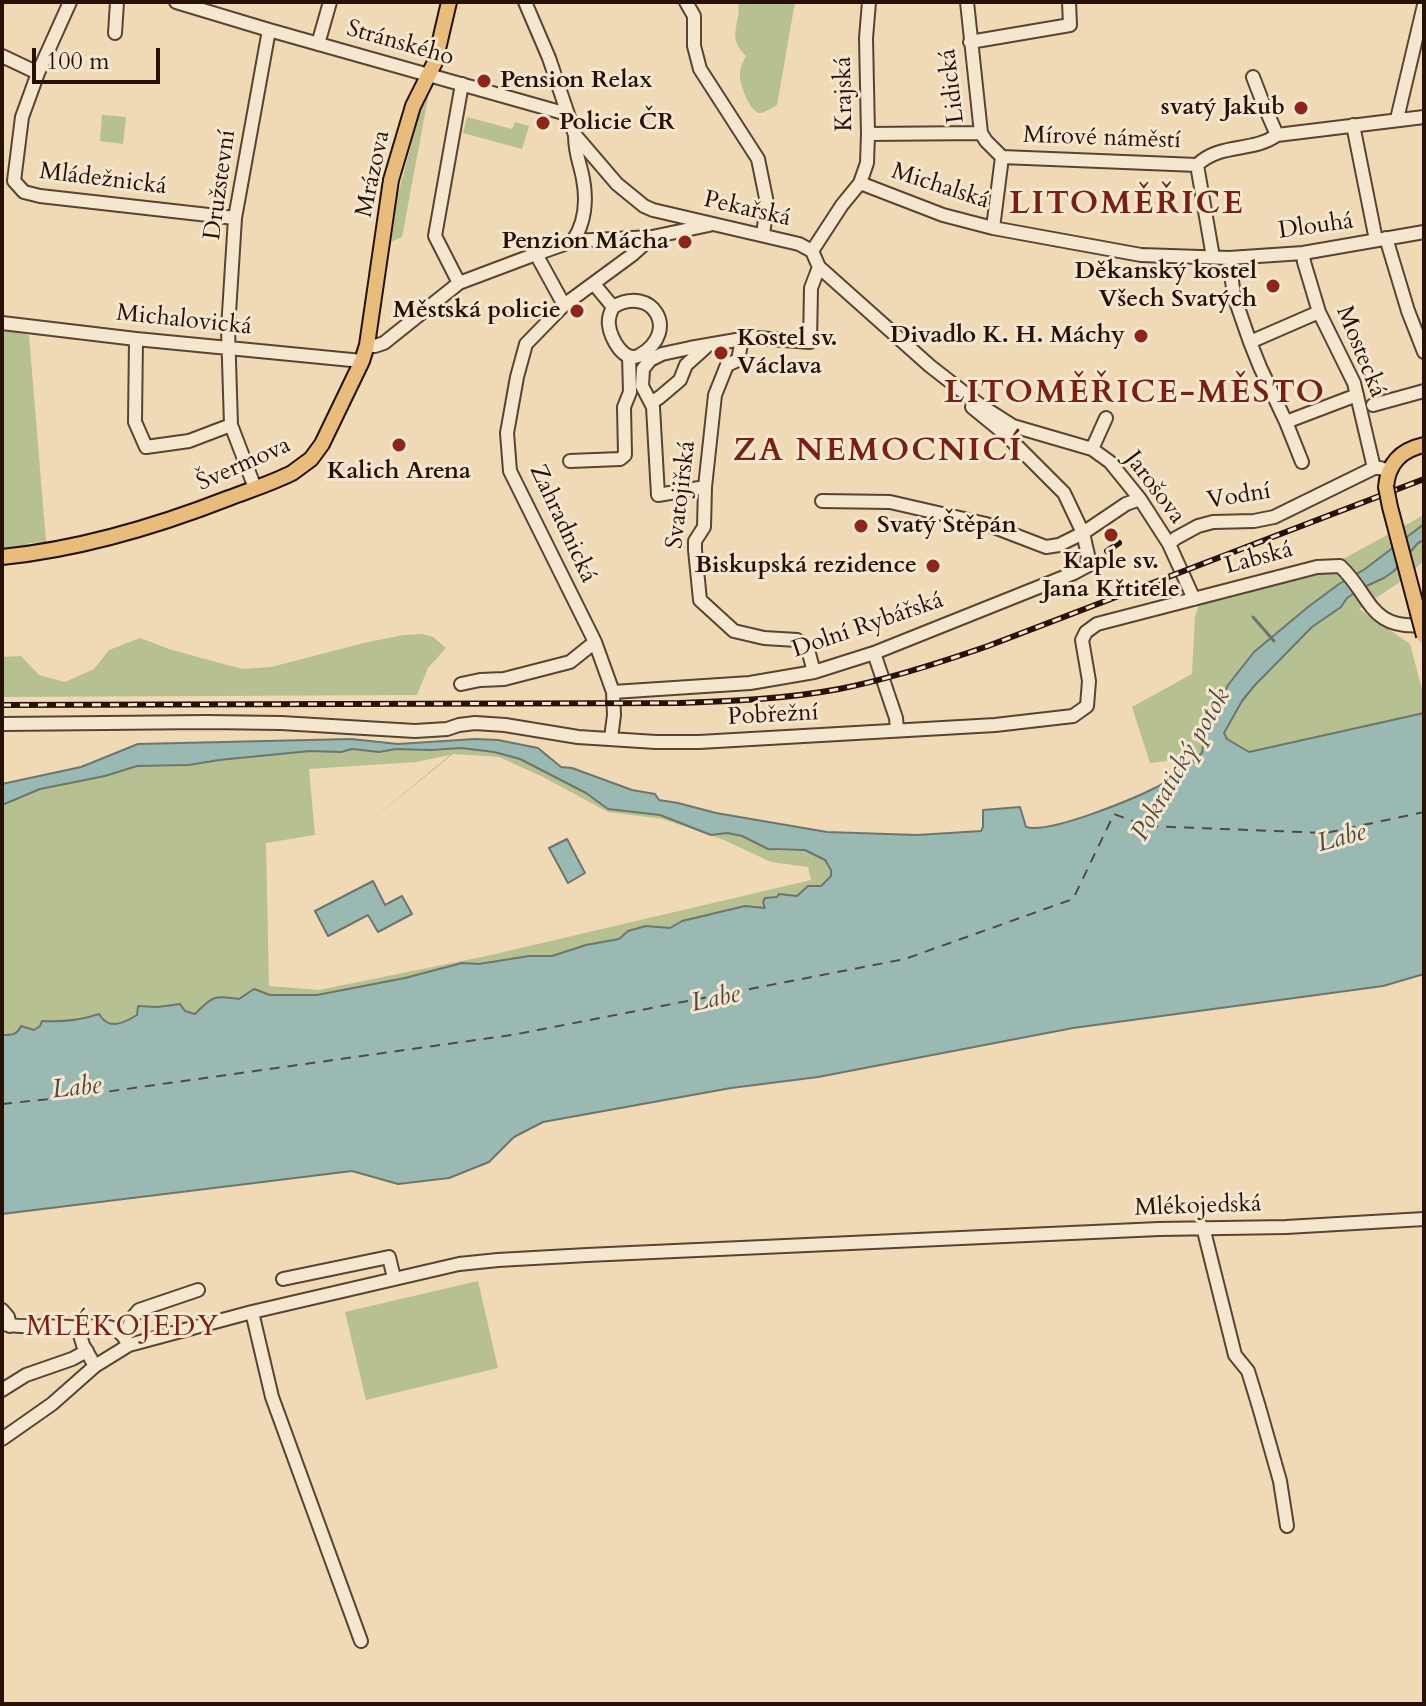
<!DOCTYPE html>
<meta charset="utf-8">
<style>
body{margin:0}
#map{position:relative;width:1426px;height:1706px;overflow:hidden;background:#f0d9b5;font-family:Cardo,serif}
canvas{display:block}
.frame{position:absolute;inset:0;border:4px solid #271105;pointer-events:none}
.scale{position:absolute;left:32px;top:48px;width:128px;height:36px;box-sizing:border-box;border:4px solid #271105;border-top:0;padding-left:10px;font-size:24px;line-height:28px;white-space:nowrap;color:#271105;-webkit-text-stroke:6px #f5e6cf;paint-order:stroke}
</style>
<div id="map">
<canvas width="1426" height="1706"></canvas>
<div class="frame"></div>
<div class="scale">100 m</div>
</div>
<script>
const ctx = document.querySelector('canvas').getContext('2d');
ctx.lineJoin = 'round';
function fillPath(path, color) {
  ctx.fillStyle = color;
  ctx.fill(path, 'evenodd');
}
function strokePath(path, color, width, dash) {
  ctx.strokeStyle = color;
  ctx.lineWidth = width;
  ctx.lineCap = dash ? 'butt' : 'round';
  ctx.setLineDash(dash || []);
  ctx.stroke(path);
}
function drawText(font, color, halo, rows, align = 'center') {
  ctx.font = font + ' Cardo,serif';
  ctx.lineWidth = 6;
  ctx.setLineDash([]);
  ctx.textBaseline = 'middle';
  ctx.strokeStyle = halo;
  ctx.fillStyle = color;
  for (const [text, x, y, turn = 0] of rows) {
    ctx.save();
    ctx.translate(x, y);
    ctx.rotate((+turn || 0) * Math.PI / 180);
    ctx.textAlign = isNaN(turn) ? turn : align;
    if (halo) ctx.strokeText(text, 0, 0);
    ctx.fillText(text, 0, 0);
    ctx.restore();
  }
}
fillPath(new Path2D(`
 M 738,2 L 795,2 L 777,105 C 773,107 763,114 759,113 C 749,111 739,82 740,74 C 740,67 743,62 746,56 C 725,35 742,25 738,2 Z
 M 430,87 L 402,237 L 391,242 L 398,195 L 425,92 Z
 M 102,115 L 126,117 L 123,144 L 100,141 Z
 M 467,117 L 512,129 L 515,122 L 529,126 L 522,149 L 463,133 Z
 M 2,330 L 29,335 L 46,542 L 29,543 L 25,548 L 2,550 Z
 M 1424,515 L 1424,524 L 1365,569 L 1339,584 L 1308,607 L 1254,652 L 1228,685 L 1216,712 L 1205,727 L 1202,754 L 1199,757 L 1150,763 L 1132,707 L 1192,674 L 1195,616 L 1199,605 L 1319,572 Z
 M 1424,540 L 1424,561 L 1397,584 L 1359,609 L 1410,644 L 1424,697 L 1424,713 L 1248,752 L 1227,739 L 1224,733 L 1242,701 L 1255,685 L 1300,638 L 1312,627 L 1341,607 L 1347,598 L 1362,588 L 1384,578 L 1394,571 L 1418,543 Z
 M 422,634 L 433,637 L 446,648 L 428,668 L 417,695 L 2,697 L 2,657 L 21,656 L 39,675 L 65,682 L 94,669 L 109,650 L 140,638 L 172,650 L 242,669 L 271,667 L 364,643 L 403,635 Z
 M 461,748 L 494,752 L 520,759 L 586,793 L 608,809 L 660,815 L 711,835 L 727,833 L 742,836 L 778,851 L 805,850 L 825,860 L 831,870 L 831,876 C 813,892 801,896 777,897 L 766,909 L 745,906 L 682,921 L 670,928 L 646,926 L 628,931 L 619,939 L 586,945 L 552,956 L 529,956 L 479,964 L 462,963 L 405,978 L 317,995 L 270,995 L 254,989 L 239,1000 L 201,1008 L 195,1014 L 185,1011 L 180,1004 L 158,1007 L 139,1006 L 137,1015 C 124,1023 109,1030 99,1014 L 58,1021 L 42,1021 C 37,1032 31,1029 21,1031 C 14,1033 10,1035 2,1035 L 2,805 L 40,789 L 105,776 L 137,766 L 189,765 L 219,760 L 310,751 L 340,752 L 352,749 L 379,752 L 396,749 L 431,750 ZM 453,754 L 499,757 L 543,777 L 608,812 L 663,819 L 724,840 L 771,862 L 808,867 L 811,880 L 491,955 L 319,990 L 269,986 L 266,843 L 363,827 ZM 450,755 L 363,827 L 315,835 L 309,769 L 416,762 Z
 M 478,1281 L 498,1368 L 366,1400 L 345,1312 Z`), '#b7c090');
const water = new Path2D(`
 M 1424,524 L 1424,540 L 1418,543 L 1394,571 L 1384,578 L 1362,588 L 1347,598 L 1341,607 L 1312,627 L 1255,685 L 1242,701 L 1224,733 L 1227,739 L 1249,752 L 1424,713 L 1424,974 L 1383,986 L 1073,1028 L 818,1077 L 731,1088 L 543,1122 L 514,1137 L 489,1162 L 449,1178 L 398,1184 L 352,1171 L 2,1214 L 2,1035 C 12,1035 17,1035 21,1026 L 34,1030 L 40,1026 L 42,1021 C 60,1022 81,1020 99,1014 C 109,1031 124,1023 137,1015 L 138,1006 L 158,1007 L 180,1004 L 185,1011 L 195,1014 C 213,996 214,995 239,999 L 254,989 L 270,995 L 317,995 L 405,978 L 462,963 L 479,964 L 529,956 L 552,956 L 586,945 L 619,939 L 628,931 L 646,926 L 670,928 L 682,921 L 745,906 L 765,908 L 763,902 L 765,898 L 777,897 L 779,894 L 797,896 L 808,886 L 821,886 L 831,876 L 831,870 L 825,860 L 805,850 L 768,849 L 742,836 L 727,833 L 711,835 L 660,815 L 608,809 L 586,793 L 520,759 L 494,752 L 461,748 L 431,750 L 396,749 L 379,752 L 352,749 L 341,752 L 310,751 L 219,760 L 189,765 L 137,766 L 105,776 L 40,789 L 2,805 L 2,784 L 81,767 L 138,744 L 351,739 L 398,744 L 475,739 L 498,740 L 538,748 L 561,767 L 572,768 L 632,790 L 655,794 L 659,800 L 678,803 L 716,813 L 827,832 L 917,835 L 981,831 L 983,827 L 983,810 L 1020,807 L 1026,827 C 1050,834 1133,799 1157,787 C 1173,778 1188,764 1202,753 L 1205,727 L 1216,712 L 1228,685 L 1254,652 L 1308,607 L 1339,584 L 1365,569 Z
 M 567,839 L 585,873 L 568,883 L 549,848 Z
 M 373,881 L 385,905 L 402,896 L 412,914 L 378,932 L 368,915 L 328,936 L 315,911 Z`);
fillPath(water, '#9bb9b3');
strokePath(water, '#6d766d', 2);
strokePath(new Path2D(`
 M 1253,617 L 1274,641`), '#6d766d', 3);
strokePath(new Path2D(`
 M 2,1104 L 69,1097 L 512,1035 L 905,959 L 1073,899 L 1114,814 L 1146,826 L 1326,833 L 1424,812`), '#504c42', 2, [10, 8]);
const minor = new Path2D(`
 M 70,2 L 38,73 L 22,117 L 14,181 L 24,192 L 40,196 L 235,218
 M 176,2 L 269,30 L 567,114
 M 525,2 L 549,58 L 575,135 L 617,184 L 644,206 L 653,210 L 799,244 L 812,251 L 819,267 L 930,366 L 980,405 L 1013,426 L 1092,449 L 1110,462 L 1140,499 L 1169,544 L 1194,599
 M 686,2 L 694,16 L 694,46 L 700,69 L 758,159 L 767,203 L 763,235
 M 967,2 L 981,133 L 986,141 L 1002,157
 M 115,33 L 117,2
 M 970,42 L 1070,25 L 1069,2
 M 318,44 L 330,2
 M 2,56 L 38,73
 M 1253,77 L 1263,103 L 1277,135
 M 1397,119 L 1424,5
 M 1353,125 L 1376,240
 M 868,134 L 981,133
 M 1002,157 L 1197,165
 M 1197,165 C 1221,142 1252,153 1277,135 L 1424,117
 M 1197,165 L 1213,257
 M 860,183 L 943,215 L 993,228 L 1141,255 L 1229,258 L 1303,253 L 1424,232
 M 993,228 L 1002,157
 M 1386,238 L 1408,311 L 1424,352
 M 573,241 C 585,223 587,200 583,179 C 580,162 575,155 575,135
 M 812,251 L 842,205 L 860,183 L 867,163 L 868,134 L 866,38 L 869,2
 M 1303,253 L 1304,262 L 1319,312 L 1354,383 L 1374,468
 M 536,254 L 564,305
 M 1229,258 L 1234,296 L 1250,342 L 1260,367 L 1286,422 L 1302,462
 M 459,283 L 435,236 L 462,84
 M 594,284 L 613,307 C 610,313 608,319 609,325 C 610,338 625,365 640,355 C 681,331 652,284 613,307
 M 2,323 L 136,339 L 362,361
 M 136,339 L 135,422 L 146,447 L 189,441 L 231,425
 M 742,339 L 738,360 L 727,365 L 715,395 L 705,487 L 704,527 L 695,541 L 695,550 L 700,600 L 734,631 L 764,638 L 797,640 L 807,646 L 814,672
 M 1250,342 L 1319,312
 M 367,345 L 375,346 L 384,343 L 459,283 L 536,254 L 573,241 L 652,237 L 709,225
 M 651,403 L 660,397 L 680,380 L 686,365 L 706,347
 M 1373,405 L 1424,391
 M 1286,422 L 1357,395
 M 1092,449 L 1106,418
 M 570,461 L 620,459 L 625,455 L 624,407 L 630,392 L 629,356
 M 705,487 L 658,495 L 653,407 L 642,386 L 643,369 L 650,360 L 662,354 L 690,348 L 742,339 L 757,338 L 810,342 L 811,288 L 819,267
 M 255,488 L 231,425 L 228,329 L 235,218 L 269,30
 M 822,501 L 890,502 L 986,524 L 1046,547 L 1059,545 L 1083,533 L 1126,504 L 1140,499
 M 1169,544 L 1176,538 L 1198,526 L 1213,522 L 1254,521 L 1274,517 L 1374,468 L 1380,468 L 1389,471
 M 874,653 L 896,718 L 897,730
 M 461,684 L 480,680 L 504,679 L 570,662 L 595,642
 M 613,692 L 750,683 L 814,672 L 874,653 L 1074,573 L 1087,566 L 1088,555 L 1083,533 L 1064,493 L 1005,434 L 972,407
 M 2,724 L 207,722 L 281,723 L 415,731 L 447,729 L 459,725 L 475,723 L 505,725 L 578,737 L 656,742 L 699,742 L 995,725 L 1073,716 L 1087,706 L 1089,681 L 1082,640 L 1086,632 L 1097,624 L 1317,567 L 1340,566 C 1372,596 1368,630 1424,625
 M 611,738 L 614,715 L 613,692 L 595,642 L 510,471 L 507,433 L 517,377 L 526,344 L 564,305 L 632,255 L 652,237
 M 1203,1227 L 1235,1355 L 1248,1371 L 1259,1407 L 1280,1481 L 1287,1526
 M 283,1279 L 389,1257 L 394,1278
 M 2,1310 L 8,1317 L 10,1326
 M 252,1312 L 272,1397 L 361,1641
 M 2,1324 C 27,1329 53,1324 78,1328 L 83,1345 L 95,1366
 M 78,1328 C 97,1325 117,1322 127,1342
 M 125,1336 L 132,1318 L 139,1310 L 198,1290
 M 2,1390 L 26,1375 L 72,1359 L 87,1351
 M 2,1439 L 52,1404 L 95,1366 L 129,1345 L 252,1312 L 459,1264 L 498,1260 L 587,1255 L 1159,1229 L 1286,1227 L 1424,1219`);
const major = new Path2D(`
 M 1386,487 C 1388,463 1401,450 1424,445
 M 2,557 C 81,549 155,527 229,498 C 250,490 272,483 292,473 L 311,459 L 322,444 L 362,361 L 367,345 L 391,180 L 413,106 L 435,62 L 449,2`);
strokePath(minor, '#594331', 16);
strokePath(major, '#271105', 18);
strokePath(minor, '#f5e6cf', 12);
strokePath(major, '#e8bc7a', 14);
const rail = new Path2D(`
 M 1107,551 L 1119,543
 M 2,705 L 679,703 C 732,701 786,699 839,689 C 890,679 939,663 988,646 L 1424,479`);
strokePath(rail, '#271105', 6);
strokePath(rail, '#f5e6cf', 3, [9]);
const majorBridge = new Path2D(`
 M 1386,487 L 1390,507 L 1424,636`);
strokePath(majorBridge, '#271105', 18, []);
strokePath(majorBridge, '#e8bc7a', 14);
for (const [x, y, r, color] of [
 [484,81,8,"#8f2418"],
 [1301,108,8,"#8f2418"],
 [543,123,8,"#8f2418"],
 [685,242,8,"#8f2418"],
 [1273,286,8,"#8f2418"],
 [577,311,8,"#8f2418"],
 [1141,336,8,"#8f2418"],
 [721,353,8,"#8f2418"],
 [399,445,8,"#8f2418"],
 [861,526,8,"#8f2418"],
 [1111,535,8,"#8f2418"],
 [933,566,8,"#8f2418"]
]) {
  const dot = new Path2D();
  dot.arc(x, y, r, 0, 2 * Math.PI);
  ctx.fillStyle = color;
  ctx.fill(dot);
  strokePath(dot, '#f5e6cf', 3);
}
drawText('24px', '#271105', '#f5e6cf', [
 ["Stránského",400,44,16],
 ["Lidická",953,86,-97],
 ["Krajská",845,94,-91],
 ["Mírové náměstí",1102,139,2],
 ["Mrázova",374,174,-78],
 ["Mládežnická",103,180,7],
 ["Družstevní",221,185,-82],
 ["Michalská",940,187,18],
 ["Pekařská",747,210,13],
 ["Dlouhá",1316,227,-8],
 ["Michalovická",184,321,6],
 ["Mostecká",1360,352,68],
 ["Švermova",244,465,-24],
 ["Jarošova",1154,488,53],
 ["Svatojiřská",682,495,-83],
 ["Vodní",1239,497,-9],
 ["Zahradnická",562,524,65],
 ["Labská",1259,559,-15],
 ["Dolní Rybářská",868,626,-19],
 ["Pobřežní",773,716,-3],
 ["Mlékojedská",1198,1207,-2]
]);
drawText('bold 24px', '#271105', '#f5e6cf', [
 ["Pension Relax",500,81,"left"],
 ["svatý Jakub",1285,108],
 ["Policie ČR",559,123,"left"],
 ["Penzion Mácha",669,242],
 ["Děkanský kostel",1257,272],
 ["Všech Svatých",1257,300],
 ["Městská policie",561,311],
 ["Divadlo K. H. Máchy",1125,336],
 ["Kostel sv.",737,339,"left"],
 ["Václava",737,367,"left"],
 ["Kalich Arena",399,472,"center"],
 ["Svatý Štěpán",877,526,"left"],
 ["Kaple sv.",1111,562,"center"],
 ["Jana Křtitele",1111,590,"center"],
 ["Biskupská rezidence",917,566]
], 'right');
drawText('italic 26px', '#504c42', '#f5e6cf', [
 ["Pokratický potok",1182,765,-60],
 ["Labe",1342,839,-15],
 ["Labe",716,1000,-12],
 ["Labe",77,1089,-6]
]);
ctx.letterSpacing = '2px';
drawText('28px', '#7a1f14', '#f5e6cf', [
 ["MLÉKOJEDY",123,1329]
]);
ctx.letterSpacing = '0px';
ctx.letterSpacing = '2px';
drawText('bold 32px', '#7a1f14', '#f5e6cf', [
 ["LITOMĚŘICE",1127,206],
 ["LITOMĚŘICE-MĚSTO",1135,395],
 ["ZA NEMOCNICÍ",878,453]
]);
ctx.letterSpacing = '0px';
</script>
